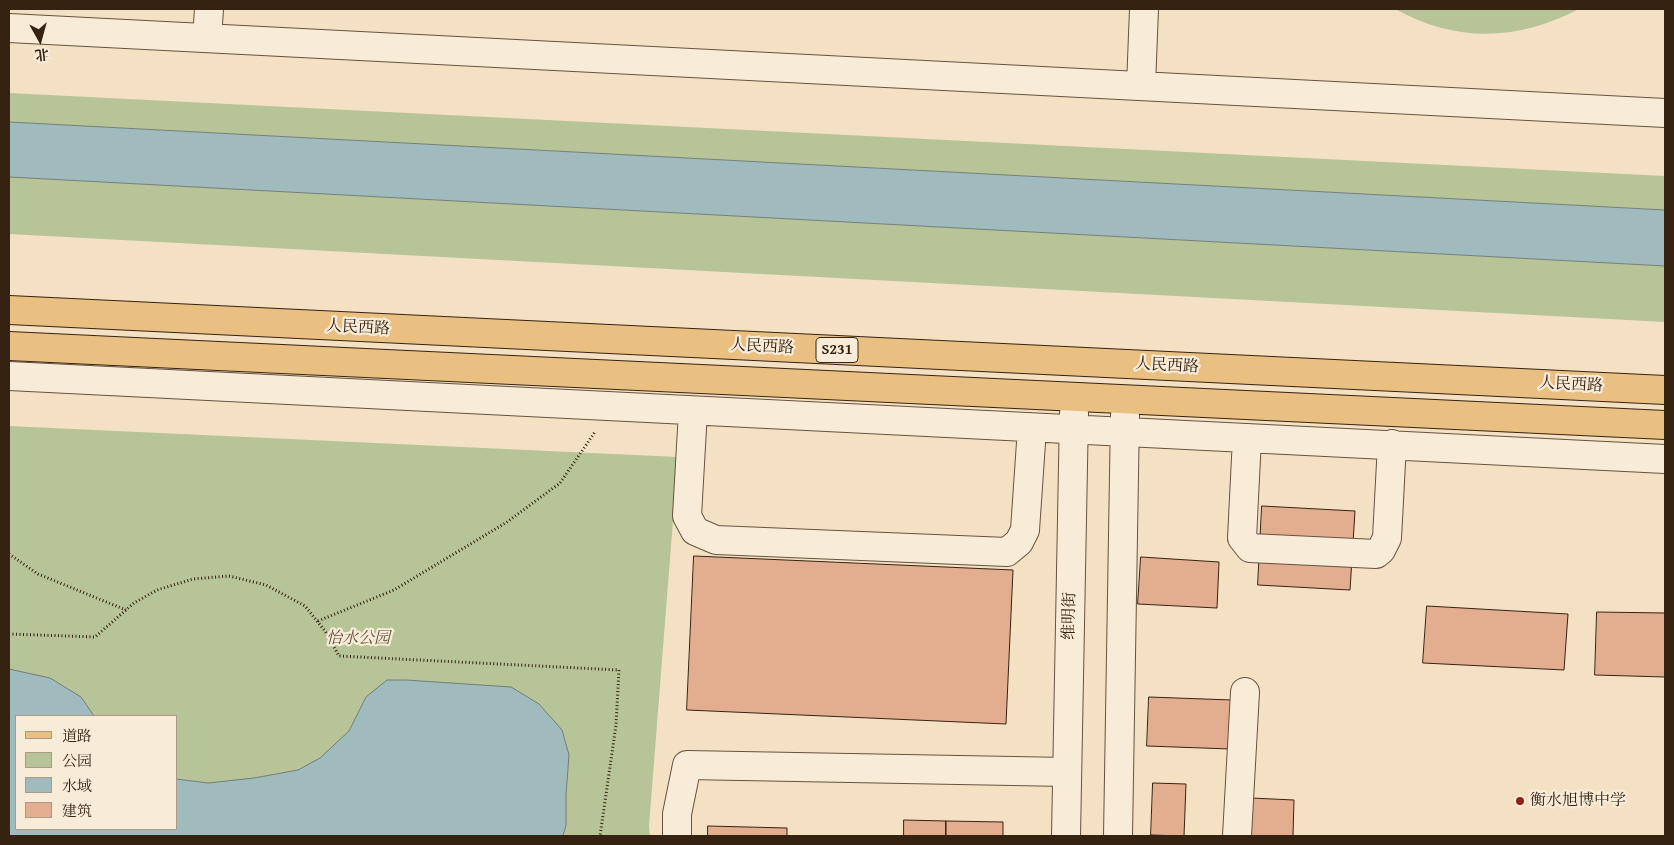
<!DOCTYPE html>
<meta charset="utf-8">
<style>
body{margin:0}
#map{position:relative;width:1674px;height:845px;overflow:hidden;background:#f4e1c4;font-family:"Gentium Book Plus","Noto Serif SC",serif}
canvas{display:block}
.frame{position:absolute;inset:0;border:10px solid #362211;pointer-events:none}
.legend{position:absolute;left:15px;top:715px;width:162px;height:115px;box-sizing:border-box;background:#f8ecd9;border:1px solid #aa9b89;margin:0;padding:6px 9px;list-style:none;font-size:15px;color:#362211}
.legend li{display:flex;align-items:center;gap:10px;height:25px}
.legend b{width:25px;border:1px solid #aa9b89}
.north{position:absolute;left:15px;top:15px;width:50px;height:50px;-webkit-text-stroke:4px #f8ecd9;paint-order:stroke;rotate:173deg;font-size:14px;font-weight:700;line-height:20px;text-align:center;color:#362211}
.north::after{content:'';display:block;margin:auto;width:18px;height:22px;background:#362211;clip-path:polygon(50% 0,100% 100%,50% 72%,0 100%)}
</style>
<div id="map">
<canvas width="1674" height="845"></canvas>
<div class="frame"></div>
<ul class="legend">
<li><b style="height:6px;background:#eac082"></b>道路</li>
<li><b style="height:14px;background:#b7c497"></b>公园</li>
<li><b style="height:14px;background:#9fbbbd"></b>水域</li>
<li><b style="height:14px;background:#e3ae8f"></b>建筑</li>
</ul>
<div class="north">北</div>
</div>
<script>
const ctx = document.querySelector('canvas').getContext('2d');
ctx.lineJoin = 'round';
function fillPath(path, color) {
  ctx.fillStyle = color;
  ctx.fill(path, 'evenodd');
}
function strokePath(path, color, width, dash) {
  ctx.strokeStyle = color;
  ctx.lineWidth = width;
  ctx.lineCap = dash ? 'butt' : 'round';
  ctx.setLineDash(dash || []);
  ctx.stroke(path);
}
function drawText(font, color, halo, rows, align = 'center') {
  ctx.font = font + ' "Gentium Book Plus","Noto Serif SC",serif';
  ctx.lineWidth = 4.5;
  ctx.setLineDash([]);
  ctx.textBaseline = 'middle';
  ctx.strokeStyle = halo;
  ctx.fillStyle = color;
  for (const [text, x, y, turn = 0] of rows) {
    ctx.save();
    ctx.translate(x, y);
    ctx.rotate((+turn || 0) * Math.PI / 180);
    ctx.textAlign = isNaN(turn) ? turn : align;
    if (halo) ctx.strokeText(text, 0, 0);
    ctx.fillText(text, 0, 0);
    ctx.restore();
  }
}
fillPath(new Path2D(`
 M 1395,9 L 1579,9 C 1517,41 1457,43 1395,9 Z
 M 9,93 L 1665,176 L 1665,210 L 9,122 Z
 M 9,177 L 1665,266 L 1665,322 L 9,234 Z
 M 9,426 L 678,457 L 649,826 L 650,836 L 9,836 ZM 16,716 L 176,716 L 176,829 L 16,829 Z`), '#b7c497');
const water = new Path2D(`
 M 9,122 L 1665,210 L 1665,266 L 9,177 Z
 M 9,669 L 50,678 L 81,697 L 94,716 L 16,716 L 16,829 L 176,829 L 176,779 L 208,783 L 254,778 L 298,770 L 320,758 L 349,731 L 366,697 L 387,680 L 406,680 L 511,687 L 539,704 L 562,730 L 569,755 L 566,795 L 566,825 L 563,836 L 9,836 Z`);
fillPath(water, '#9fbbbd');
strokePath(water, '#757e78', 1);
const building = new Path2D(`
 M 1262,506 L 1355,511 L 1350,590 L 1258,585 Z
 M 694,556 L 1013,570 L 1006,724 L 687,710 Z
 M 1141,557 L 1219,562 L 1217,608 L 1138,604 Z
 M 1427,606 L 1568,614 L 1564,670 L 1423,663 Z
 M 1597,612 L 1665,613 L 1665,677 L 1595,675 Z
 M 1149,697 L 1232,700 L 1230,749 L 1147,746 Z
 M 1153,783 L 1186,784 L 1184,836 L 1151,835 Z
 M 1251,798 L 1294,800 L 1293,836 L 1249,836 Z
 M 904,820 L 946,821 L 946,836 L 904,836 Z
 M 946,821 L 1003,822 L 1003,836 L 946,836 Z
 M 708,826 L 787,828 L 787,836 L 708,836 Z`);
fillPath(building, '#e3ae8f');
strokePath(building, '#362211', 1);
const minor = new Path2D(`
 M 9,28 L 1665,113
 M 207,38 L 209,9
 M 1141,86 L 1144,9
 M 9,376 L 1665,459
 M 693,411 L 687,516 L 695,531 L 716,540 L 1007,552 L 1019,542 L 1025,530 L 1032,428
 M 1247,438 L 1242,538 L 1250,548 L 1376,554 L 1381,550 L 1387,538 L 1392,444
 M 677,836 L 677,814 L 687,765 L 1067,772
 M 1066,836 L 1074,413
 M 1118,836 L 1125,415
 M 1237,836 L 1245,692`);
const major = new Path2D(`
 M 9,310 L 1665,390
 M 9,346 L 1665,425`);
strokePath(minor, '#66523e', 30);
strokePath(major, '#362211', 30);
strokePath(new Path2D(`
 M 9,554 L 38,574 L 126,610
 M 318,621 L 394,590 L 507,522 L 560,483 L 595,432
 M 9,634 L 95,637 L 134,603 L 157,590 L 193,579 L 229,576 L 266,585 L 305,606 L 325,631 L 339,656 L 619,670 L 616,725 L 600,836`), '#362211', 3, [1, 2.5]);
strokePath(minor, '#f8ecd9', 28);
strokePath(major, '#eac082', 28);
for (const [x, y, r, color] of [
 [1520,801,5,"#8f2418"]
]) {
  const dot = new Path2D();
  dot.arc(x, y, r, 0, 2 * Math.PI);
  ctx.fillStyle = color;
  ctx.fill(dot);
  strokePath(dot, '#f8ecd9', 2);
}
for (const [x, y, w] of [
 [837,350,42]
]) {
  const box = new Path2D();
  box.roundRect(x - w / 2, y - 12.5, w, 25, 4);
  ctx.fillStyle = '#f8ecd9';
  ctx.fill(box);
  strokePath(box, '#362211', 1);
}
drawText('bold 15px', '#362211', null, [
 ["S231",837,350]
]);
drawText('16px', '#362211', '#f8ecd9', [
 ["人民西路",358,328,3],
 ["人民西路",762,347,3],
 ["人民西路",1167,366,3],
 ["人民西路",1571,385,3],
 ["维明街",1070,616,-89]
]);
drawText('italic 16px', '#5d5339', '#f8ecd9', [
 ["怡水公园",358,639]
]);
drawText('16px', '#362211', '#f8ecd9', [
 ["衡水旭博中学",1530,801]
], 'left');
</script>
